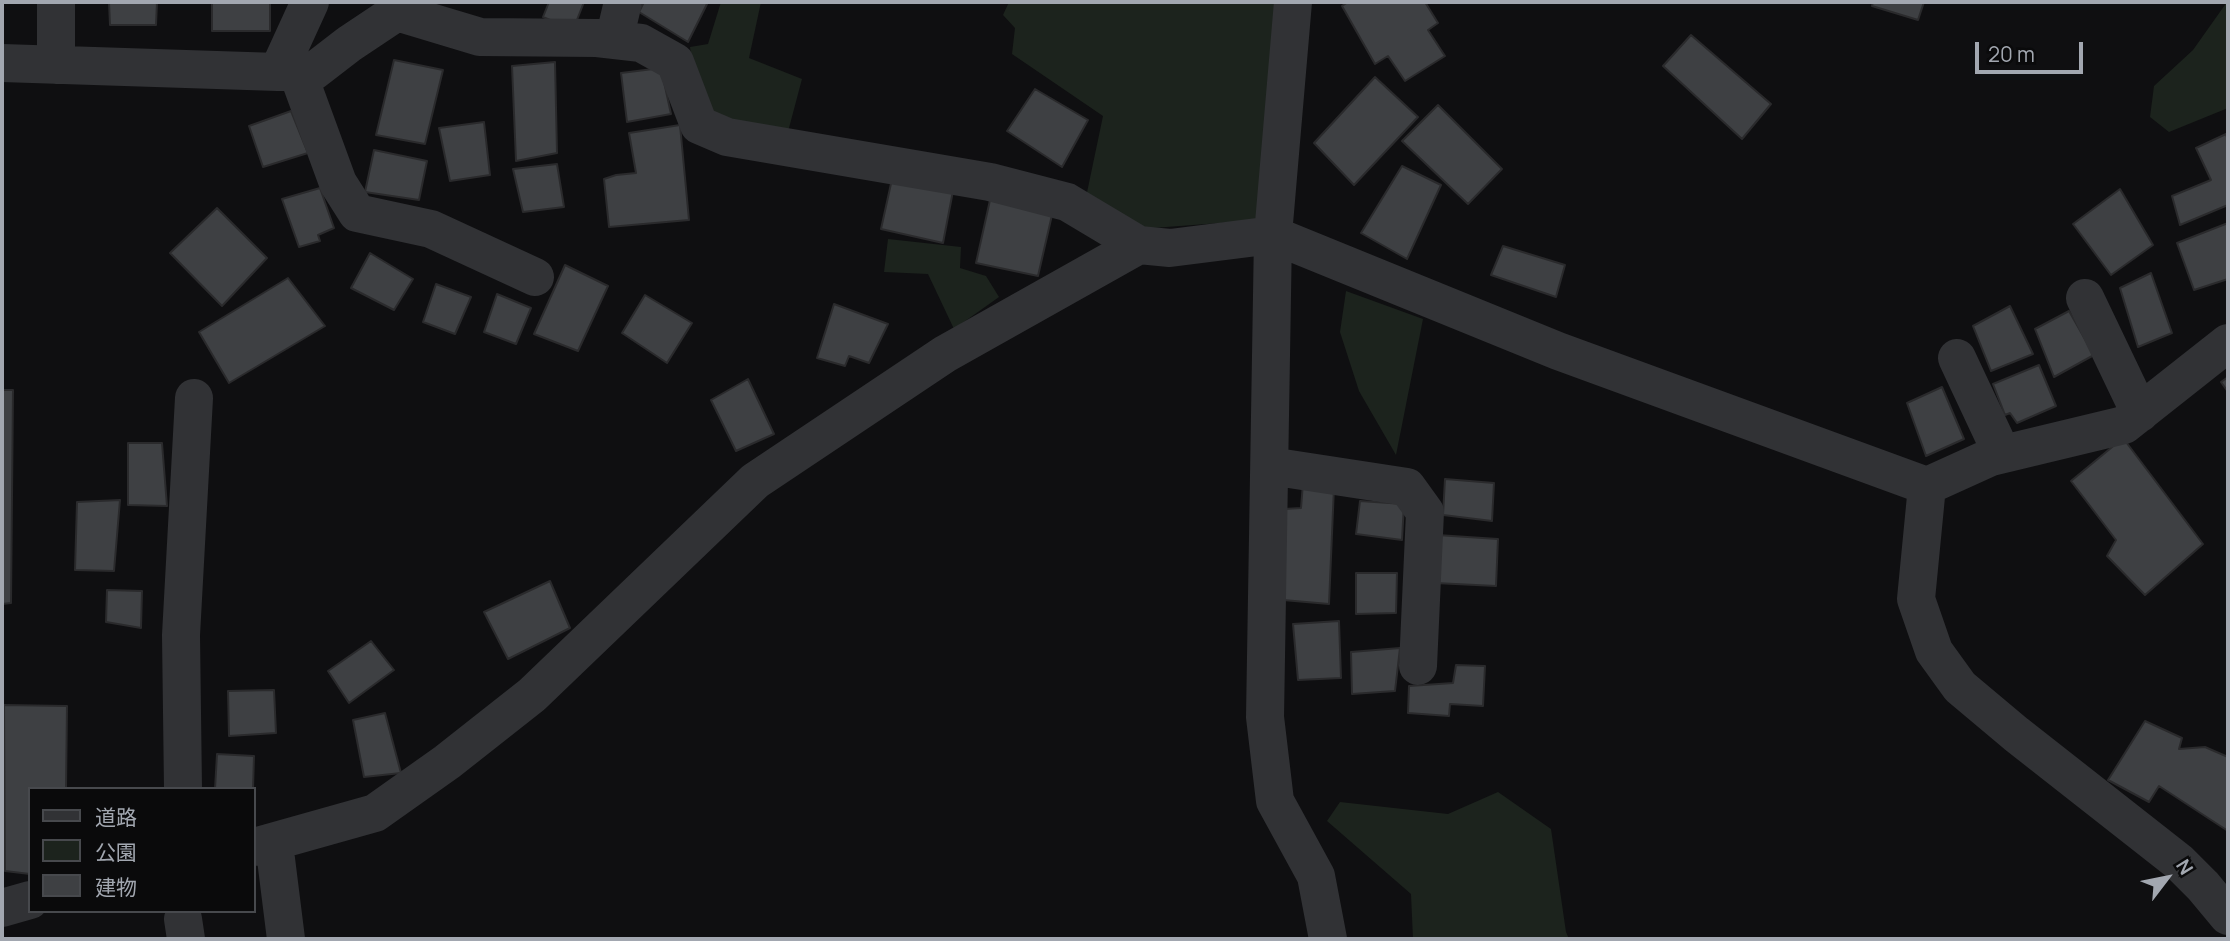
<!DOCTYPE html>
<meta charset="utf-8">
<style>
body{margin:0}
#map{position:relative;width:2230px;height:941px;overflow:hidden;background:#0f0f11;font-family:Manrope,"Noto Sans JP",sans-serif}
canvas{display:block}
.frame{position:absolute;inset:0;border:4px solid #a2a7b0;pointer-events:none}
.legend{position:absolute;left:28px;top:787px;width:228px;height:126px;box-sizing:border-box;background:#0a0a0b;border:2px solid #47494d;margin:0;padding:9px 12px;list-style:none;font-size:21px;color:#a2a7b0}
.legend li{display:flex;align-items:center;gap:14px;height:35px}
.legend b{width:35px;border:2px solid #47494d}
.north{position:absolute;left:2132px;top:843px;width:70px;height:70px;-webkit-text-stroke:5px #0a0a0b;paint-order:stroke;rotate:58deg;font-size:19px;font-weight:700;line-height:28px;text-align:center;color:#a2a7b0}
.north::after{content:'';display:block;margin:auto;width:24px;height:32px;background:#a2a7b0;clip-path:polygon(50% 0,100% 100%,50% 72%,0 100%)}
.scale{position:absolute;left:1975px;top:42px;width:108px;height:32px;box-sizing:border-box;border:4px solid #a2a7b0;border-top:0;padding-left:9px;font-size:21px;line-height:24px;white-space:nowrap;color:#a2a7b0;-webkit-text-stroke:5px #0a0a0b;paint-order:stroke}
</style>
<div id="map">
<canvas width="2230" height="941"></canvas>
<div class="frame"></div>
<ul class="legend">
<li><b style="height:9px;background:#313235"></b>道路</li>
<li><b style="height:19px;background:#1c231d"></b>公園</li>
<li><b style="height:19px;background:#3e4043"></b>建物</li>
</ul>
<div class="north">N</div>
<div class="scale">20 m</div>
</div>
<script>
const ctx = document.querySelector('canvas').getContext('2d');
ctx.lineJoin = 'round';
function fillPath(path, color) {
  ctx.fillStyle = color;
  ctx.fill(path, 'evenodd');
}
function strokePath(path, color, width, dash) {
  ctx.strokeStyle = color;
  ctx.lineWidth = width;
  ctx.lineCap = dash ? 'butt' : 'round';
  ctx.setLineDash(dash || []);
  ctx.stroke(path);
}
fillPath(new Path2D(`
 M 721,2 L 761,2 L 749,58 L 802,79 L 785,143 L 700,118 L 690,47 L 708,44 Z
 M 1009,2 L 1284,2 L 1261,220 L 1139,229 L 1085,202 L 1103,116 L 1012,54 L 1015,28 L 1003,15 Z
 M 2227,2 L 2228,108 L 2169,132 L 2150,117 L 2154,86 L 2193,50 Z
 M 888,239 L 961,247 L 960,268 L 986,276 L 999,297 L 954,329 L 928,274 L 884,272 Z
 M 1346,291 L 1423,319 L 1396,455 L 1359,391 L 1340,332 Z
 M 1498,792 L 1551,829 L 1566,932 L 1569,939 L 1413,939 L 1411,894 L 1327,821 L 1340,802 L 1448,814 Z`), '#1c231d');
const building = new Path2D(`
 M 109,2 L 157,2 L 156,25 L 110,25 Z
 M 212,2 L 270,2 L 270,31 L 212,31 Z
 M 549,2 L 584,2 L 573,30 L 543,17 Z
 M 644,2 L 708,2 L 688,42 L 639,12 Z
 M 1348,2 L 1425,2 L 1438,23 L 1428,30 L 1445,56 L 1405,81 L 1388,56 L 1375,64 L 1342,6 Z
 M 1873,2 L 1924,2 L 1918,20 L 1872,6 Z
 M 1691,35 L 1771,104 L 1742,139 L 1663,66 Z
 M 394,60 L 443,70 L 425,144 L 376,135 Z
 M 555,62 L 557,153 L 516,161 L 512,66 Z
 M 661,68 L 671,114 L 627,122 L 621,73 Z
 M 1375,77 L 1418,117 L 1354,185 L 1314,143 Z
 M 1035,89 L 1088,120 L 1062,167 L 1007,131 Z
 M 1438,105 L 1502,169 L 1468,204 L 1402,141 Z
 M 291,111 L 308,153 L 263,167 L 249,126 Z
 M 484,122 L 490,175 L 450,181 L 439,128 Z
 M 680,125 L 689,220 L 609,227 L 604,179 L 616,175 L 636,173 L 629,133 Z
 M 2226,134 L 2228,141 L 2228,205 L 2180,225 L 2172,196 L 2211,180 L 2196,148 Z
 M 374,150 L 427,161 L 419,200 L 365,192 Z
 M 557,164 L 564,207 L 523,212 L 513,169 Z
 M 1402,166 L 1441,185 L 1407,259 L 1361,233 Z
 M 892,179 L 953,191 L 943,243 L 881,229 Z
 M 320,188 L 334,228 L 318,235 L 320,241 L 299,247 L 282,199 Z
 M 2120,189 L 2153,245 L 2111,275 L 2073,224 Z
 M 990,200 L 1052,215 L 1038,276 L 976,263 Z
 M 217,208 L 267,258 L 222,306 L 170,253 Z
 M 2228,223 L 2228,279 L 2194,290 L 2177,243 Z
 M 1503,246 L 1565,265 L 1556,297 L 1491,275 Z
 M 370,253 L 413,279 L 394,310 L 351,288 Z
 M 565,265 L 608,286 L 578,351 L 534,334 Z
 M 2151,273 L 2172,333 L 2138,347 L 2120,288 Z
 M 288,278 L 325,326 L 229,383 L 199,332 Z
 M 436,284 L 471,297 L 455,334 L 423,322 Z
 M 497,294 L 531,308 L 516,344 L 484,332 Z
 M 645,295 L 692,323 L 667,363 L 622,333 Z
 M 834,304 L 888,324 L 869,363 L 849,356 L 845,366 L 817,358 Z
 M 2010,306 L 2033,354 L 1991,371 L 1973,326 Z
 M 2069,311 L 2094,355 L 2054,377 L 2035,329 Z
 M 2039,365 L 2056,406 L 2017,423 L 2010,413 L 2005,415 L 1993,384 Z
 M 2228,377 L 2228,392 L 2221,382 Z
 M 748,379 L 774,434 L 736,451 L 711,400 Z
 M 1942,387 L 1964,439 L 1926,456 L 1907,403 Z
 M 2,390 L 13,390 L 11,603 L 2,604 Z
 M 2123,438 L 2203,544 L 2145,595 L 2107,556 L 2116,540 L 2071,481 Z
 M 128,443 L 162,443 L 167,506 L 128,505 Z
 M 1445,479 L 1494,483 L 1492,521 L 1443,515 Z
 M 1303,483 L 1334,487 L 1329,604 L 1283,600 L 1284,509 L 1301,508 Z
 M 120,500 L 114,571 L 75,570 L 77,502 Z
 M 1360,501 L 1404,504 L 1402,540 L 1356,534 Z
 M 1437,535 L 1498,539 L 1496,586 L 1435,583 Z
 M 1356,573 L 1397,573 L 1396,613 L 1356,614 Z
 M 550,581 L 570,628 L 508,659 L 484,612 Z
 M 107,590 L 142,591 L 141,628 L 106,622 Z
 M 1339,621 L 1341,678 L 1298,680 L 1293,624 Z
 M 371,641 L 394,670 L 349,703 L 328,671 Z
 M 1400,648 L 1395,691 L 1352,694 L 1351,652 Z
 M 1456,665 L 1485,666 L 1483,706 L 1450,704 L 1449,716 L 1408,713 L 1409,686 L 1453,683 Z
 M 274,690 L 276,733 L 229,736 L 228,691 Z
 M 4,705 L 67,706 L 66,789 L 30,789 L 30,874 L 5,871 Z
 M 385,713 L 401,773 L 364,777 L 353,720 Z
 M 2145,721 L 2182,738 L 2179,749 L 2205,747 L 2228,757 L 2228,831 L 2159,786 L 2149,802 L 2108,780 Z
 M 217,754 L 254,756 L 253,789 L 215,789 Z`);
fillPath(building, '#3e4043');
strokePath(building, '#2a2a2c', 2);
strokePath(new Path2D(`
 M 56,2 L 56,65
 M 1293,2 L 1273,235 L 1265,717 L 1275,801 L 1316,876 L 1328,939
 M 614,40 L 623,2
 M 2,63 L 278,72 L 314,71 L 349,44 L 397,12 L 480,37 L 597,38 L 641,43 L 675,62 L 699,125 L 727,137 L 990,182 L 1067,202 L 1139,245
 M 297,71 L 338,183 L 357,213 L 431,229 L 535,277
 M 278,72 L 310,2
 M 2085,298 L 2140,413
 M 1957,358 L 2002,454
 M 1270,466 L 1407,487 L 1425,512 L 1418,666
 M 1927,486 L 1916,599 L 1934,651 L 1960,687 L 2016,734 L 2179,862 L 2203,886 L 2228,916
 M 183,789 L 181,635 L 194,398
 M 274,843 L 286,939
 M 254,847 L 375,813 L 447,762 L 532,695 L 755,481 L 945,354 L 1139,245 L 1170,248 L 1273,235 L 1558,351 L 1927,486 L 1991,457 L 2124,425 L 2228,343
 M 2,908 L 30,900
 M 183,919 L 186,939`), '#313235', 38);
</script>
